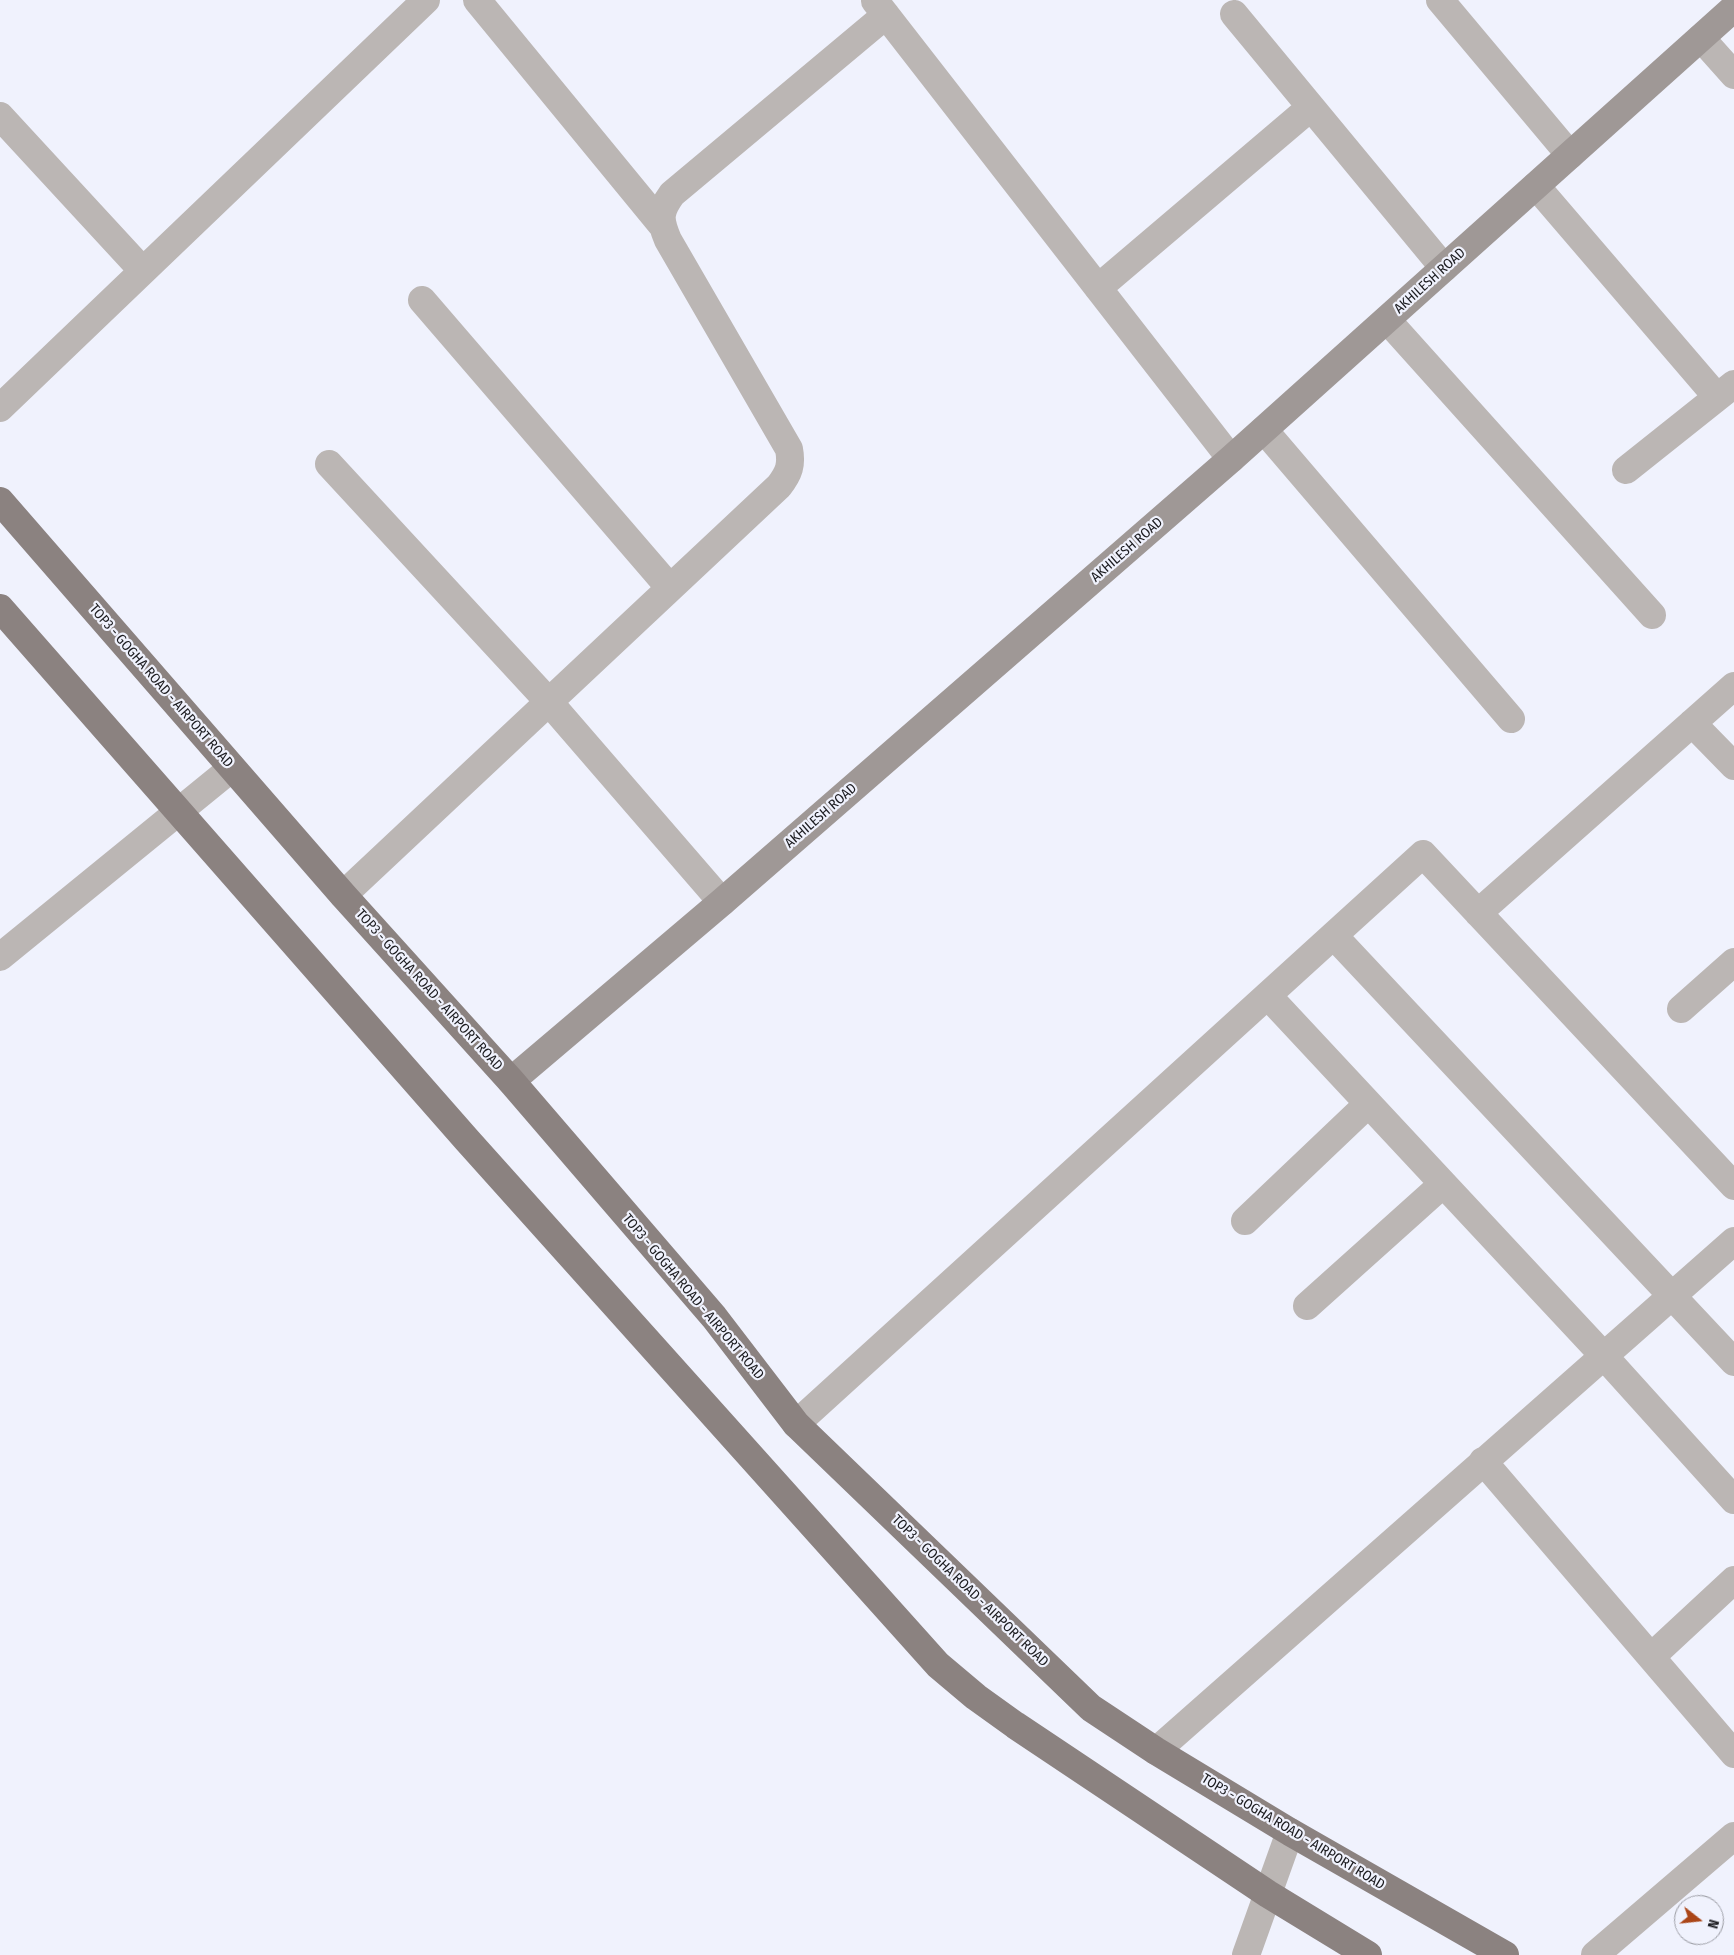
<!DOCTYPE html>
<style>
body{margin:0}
#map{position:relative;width:1734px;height:1955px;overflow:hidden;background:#f0f2fd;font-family:"Fira Sans Condensed",sans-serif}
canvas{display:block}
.north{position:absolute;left:1674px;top:1895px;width:50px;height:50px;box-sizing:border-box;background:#f0f2fd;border:1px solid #9b9ca4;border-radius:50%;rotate:106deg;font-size:14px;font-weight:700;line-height:20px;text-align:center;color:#1b1b1f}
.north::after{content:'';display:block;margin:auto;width:18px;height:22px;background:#ab4618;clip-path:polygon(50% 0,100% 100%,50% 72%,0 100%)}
</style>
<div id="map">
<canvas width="1734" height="1955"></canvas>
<div class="north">N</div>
</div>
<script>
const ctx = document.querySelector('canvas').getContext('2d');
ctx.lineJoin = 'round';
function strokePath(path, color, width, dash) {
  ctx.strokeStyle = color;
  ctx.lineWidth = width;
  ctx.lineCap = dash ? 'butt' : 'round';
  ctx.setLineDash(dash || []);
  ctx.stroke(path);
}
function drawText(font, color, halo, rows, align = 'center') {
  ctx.font = font + ' "Fira Sans Condensed",sans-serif';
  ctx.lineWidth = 4.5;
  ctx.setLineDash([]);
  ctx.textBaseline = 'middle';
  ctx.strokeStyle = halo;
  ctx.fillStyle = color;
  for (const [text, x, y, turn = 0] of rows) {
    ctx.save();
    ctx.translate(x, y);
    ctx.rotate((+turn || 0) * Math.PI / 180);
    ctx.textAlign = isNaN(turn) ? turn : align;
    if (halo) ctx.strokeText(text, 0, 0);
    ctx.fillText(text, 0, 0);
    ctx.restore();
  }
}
strokePath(new Path2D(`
 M 477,0 L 661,224
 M 1440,0 L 1570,155
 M 875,1 L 1231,459
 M 1234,14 L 1444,268
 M 1701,38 L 1734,75
 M 0,116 L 143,271
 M 1536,186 L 1717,397
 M 1098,288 L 1311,107
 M 422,300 L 670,588
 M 1387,320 L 1652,615
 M 0,408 L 426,0
 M 1264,430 L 1511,719
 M 329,464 L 549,702 L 722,902
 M 1626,470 L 1734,384
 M 1692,723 L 1734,766
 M 343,895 L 779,486 C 789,473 792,465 789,449 L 668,240 C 659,219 659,212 672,194 L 886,15
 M 1478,913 L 1734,686
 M 1334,936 L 1734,1362
 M 0,957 L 232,768
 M 1268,996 L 1603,1355 L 1734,1500
 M 1681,1009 L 1734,962
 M 1245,1221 L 1368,1104
 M 1307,1306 L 1443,1184
 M 796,1424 L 1423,854 L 1734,1186
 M 1483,1461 L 1734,1754
 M 1651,1657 L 1734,1580
 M 1156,1751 L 1734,1241
 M 1246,1955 L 1290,1832
 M 1595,1955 L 1734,1836`), '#bbb6b4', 28);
strokePath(new Path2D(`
 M 511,1081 L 722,902 L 1231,459 L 1734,8`), '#9f9896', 28);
strokePath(new Path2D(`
 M 0,501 L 343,895 L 511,1081 L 714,1317 L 796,1424 L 1091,1708 L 1156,1751 L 1290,1832 L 1505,1955
 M 0,608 L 467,1140 L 938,1665 L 976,1697 L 1015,1725 L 1268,1894 L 1368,1955`), '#8b8280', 28);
drawText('14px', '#1b1b1f', '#f0f2fd', [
 ["AKHILESH ROAD",1430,281,-42],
 ["AKHILESH ROAD",1127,550,-41],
 ["TOP3 - GOGHA ROAD - AIRPORT ROAD",161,686,49],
 ["AKHILESH ROAD",821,816,-41],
 ["TOP3 - GOGHA ROAD - AIRPORT ROAD",429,990,48],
 ["TOP3 - GOGHA ROAD - AIRPORT ROAD",693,1297,50],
 ["TOP3 - GOGHA ROAD - AIRPORT ROAD",970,1591,44],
 ["TOP3 - GOGHA ROAD - AIRPORT ROAD",1293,1832,31]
]);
</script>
